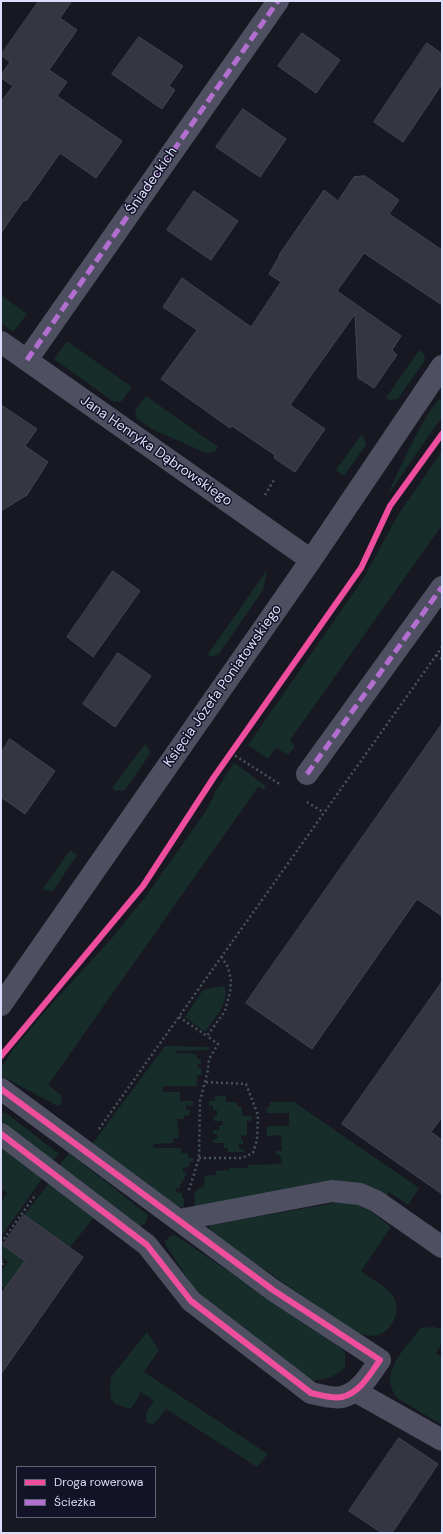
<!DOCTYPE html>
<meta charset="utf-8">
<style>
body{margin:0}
#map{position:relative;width:443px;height:1534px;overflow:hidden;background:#181822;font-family:"DM Sans",sans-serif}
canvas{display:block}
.frame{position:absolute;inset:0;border:2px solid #dcddfb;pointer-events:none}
.legend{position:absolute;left:16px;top:1466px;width:140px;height:52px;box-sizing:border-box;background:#131327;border:1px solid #63647c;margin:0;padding:5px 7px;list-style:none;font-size:12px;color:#dcddfb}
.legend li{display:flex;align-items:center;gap:8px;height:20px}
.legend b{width:20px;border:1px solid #63647c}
</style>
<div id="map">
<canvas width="443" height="1534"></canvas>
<div class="frame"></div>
<ul class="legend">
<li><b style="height:5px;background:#ef4d9e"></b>Droga rowerowa</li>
<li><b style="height:5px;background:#b36fd0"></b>Ścieżka</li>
</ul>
</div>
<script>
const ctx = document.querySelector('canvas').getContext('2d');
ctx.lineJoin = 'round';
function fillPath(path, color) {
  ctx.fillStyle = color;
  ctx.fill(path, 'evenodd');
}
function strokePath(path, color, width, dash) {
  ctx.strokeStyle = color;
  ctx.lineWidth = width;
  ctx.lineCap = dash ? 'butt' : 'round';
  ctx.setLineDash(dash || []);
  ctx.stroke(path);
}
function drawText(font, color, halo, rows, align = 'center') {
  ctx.font = font + ' "DM Sans",sans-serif';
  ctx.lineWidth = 3;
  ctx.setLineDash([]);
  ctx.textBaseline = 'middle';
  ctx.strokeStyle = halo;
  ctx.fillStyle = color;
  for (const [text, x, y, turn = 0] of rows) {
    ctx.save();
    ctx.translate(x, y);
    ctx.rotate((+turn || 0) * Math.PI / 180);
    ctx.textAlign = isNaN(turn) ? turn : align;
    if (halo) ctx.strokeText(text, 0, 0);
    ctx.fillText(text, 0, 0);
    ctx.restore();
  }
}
fillPath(new Path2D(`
 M 1,295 L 27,314 L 13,332 L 1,323 Z
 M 67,341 L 132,387 L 122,401 L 114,402 L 54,359 Z
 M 419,350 L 424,354 L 425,360 L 398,399 L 390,400 L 386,398 Z
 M 146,396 L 218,447 L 214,452 L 206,453 L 154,430 L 137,419 L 135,411 Z
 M 442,397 L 442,417 L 387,496 C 397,475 426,408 442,397 Z
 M 361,435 L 364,437 L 366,445 L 344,476 L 336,470 Z
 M 442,451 L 442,525 L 290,740 L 294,744 L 294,748 L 288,755 L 276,748 L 268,759 L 248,745 L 363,579 L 398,515 Z
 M 267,570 L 263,590 L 219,654 L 211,657 L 208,654 Z
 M 145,744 L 148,747 L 150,754 L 125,790 L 116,791 L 112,788 Z
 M 234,763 L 266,786 L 264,790 L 259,787 L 258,787 L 48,1085 L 61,1095 L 62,1102 L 60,1105 L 56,1105 L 1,1076 L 1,1068 L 14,1048 L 49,1007 L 112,938 L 146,896 L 206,811 L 217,789 Z
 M 70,850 L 77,855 L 53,891 L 42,890 Z
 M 223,986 L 225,988 C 228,1005 214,1019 205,1032 L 185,1017 L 203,990 Z
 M 165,1046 L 209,1047 L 210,1050 L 176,1051 L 176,1053 L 197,1054 L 197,1059 L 201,1059 L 201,1064 L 198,1064 L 198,1068 L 201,1068 L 202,1075 L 197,1075 L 197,1086 L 163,1086 L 163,1092 L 180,1092 L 180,1101 L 193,1101 L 193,1106 L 186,1105 L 186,1110 L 190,1110 L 190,1115 L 184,1116 L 184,1119 L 177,1119 L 179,1138 L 173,1138 L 173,1143 L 153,1144 L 154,1148 L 181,1148 L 181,1153 L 188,1153 L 189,1158 L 193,1158 L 193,1162 L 189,1162 L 189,1167 L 183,1168 L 183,1172 L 186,1173 L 186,1176 L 184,1176 L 185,1180 L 182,1180 L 182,1184 L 180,1184 L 180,1188 L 175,1189 L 176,1192 L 182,1193 L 182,1198 L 184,1198 L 184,1208 L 173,1205 L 92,1144 Z
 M 215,1096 L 226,1096 L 226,1102 L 237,1102 L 237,1106 L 242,1107 L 242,1116 L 252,1116 L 251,1121 L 247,1121 L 247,1136 L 241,1135 L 241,1140 L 243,1140 L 243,1144 L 239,1144 L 239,1149 L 244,1149 L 244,1152 L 228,1152 L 228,1148 L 224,1148 L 224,1143 L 213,1143 L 213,1139 L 217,1139 L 217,1134 L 213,1134 L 213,1130 L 219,1130 L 220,1125 L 223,1125 L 223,1121 L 214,1121 L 214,1116 L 217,1116 L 217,1110 L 213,1110 L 213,1105 L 209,1106 L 209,1101 L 215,1101 Z
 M 270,1102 L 294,1102 L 419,1188 L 408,1205 L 389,1192 L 386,1198 L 195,1208 L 194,1194 L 199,1188 L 204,1187 L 205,1176 L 216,1175 L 216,1171 L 229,1170 L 230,1168 L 248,1168 L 248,1165 L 282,1164 L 280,1155 L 276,1155 L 276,1151 L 282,1151 L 281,1135 L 267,1136 L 267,1126 L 289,1126 L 289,1113 L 267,1113 L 267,1107 L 270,1107 Z
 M 5,1112 L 59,1154 L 53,1161 L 1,1122 L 1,1114 Z
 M 1,1145 L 43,1177 L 1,1237 L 1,1202 L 7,1193 L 1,1189 Z
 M 69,1153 L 147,1214 L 148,1216 C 147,1222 145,1225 139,1226 L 59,1166 Z
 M 50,1182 L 95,1216 L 70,1247 L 24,1215 Z
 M 341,1202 L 356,1204 L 369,1210 L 391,1227 L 361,1271 C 371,1279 386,1286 393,1296 C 402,1309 393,1330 378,1335 C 371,1337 364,1335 357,1333 L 208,1231 L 210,1225 Z
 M 175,1235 L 341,1348 L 345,1353 L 345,1367 C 336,1376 327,1380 313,1380 L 201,1299 L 166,1245 L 165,1241 L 171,1236 Z
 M 3,1245 L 25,1261 L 5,1289 L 1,1286 L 1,1271 L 8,1262 L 1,1257 L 1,1248 Z
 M 433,1327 L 442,1329 L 442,1343 L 436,1353 L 442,1357 L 442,1425 L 397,1398 C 377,1372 406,1348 421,1328 Z
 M 147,1332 L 159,1350 L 144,1372 L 268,1454 L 257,1467 L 166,1409 L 157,1421 L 153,1424 L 147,1423 C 143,1414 149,1408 154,1401 L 141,1392 L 131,1409 L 116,1404 L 111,1399 L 110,1389 L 111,1377 Z`), '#162d2a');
const building = new Path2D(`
 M 39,1 L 72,1 L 60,18 L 77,30 L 49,70 L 67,82 L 57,96 L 122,141 L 96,178 L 60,153 L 26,201 L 24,200 L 1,233 L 1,102 L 13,86 L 1,78 L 1,75 L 10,62 L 1,55 Z
 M 302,33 L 340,60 L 316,93 L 278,66 Z
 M 139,37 L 183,66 L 169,86 L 175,90 L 162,109 L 112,74 Z
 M 427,43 L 442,54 L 442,84 L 403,142 L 374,122 Z
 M 243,109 L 286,139 L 260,177 L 216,147 Z
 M 365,176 L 399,200 L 389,214 L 442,250 L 442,305 L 364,253 L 337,291 L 401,336 L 392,350 L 397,355 L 374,388 L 358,378 L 355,314 L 290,405 L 325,429 L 295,472 L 274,458 L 275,455 L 232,426 L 230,428 L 161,379 L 197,330 L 163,307 L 182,278 L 251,327 L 281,282 L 269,274 L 280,255 L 279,255 L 324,190 L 338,201 L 354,177 Z
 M 194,191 L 238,221 L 211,260 L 167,230 Z
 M 1,405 L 37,429 L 25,446 L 48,462 L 27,495 L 1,511 Z
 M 113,571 L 140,591 L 93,657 L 67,637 Z
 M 118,653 L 151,676 L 115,727 L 83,704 Z
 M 442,724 L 442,916 L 417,899 L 312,1049 L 246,1003 Z
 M 10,739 L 55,771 L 25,814 L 1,797 L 1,753 Z
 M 442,982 L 442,1117 L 431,1132 L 442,1140 L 442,1194 L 342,1124 Z
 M 24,1215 L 83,1257 L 1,1374 L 1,1294 L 25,1261 L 3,1245 Z
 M 399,1438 L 438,1464 L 392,1533 L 382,1533 L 349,1511 Z`);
fillPath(building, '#363643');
strokePath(building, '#444354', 1);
strokePath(new Path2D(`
 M 265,495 L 274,480
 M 436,655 L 442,659
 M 231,753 L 281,785
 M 307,802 L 323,812
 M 179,1017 L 207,1036 L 225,1011 L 230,992 L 231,980 L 228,967 L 221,956
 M 99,1129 L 442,647
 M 199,1158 L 242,1158 L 253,1153 L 257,1140 L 258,1115 L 246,1084 L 205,1082
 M 189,1190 L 199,1158 L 200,1101 L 208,1070 L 209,1059 L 218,1044 L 207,1036
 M 1,1243 L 36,1194
 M 1,1260 L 4,1262 L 1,1266`), '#46545c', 2.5, [2, 3]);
strokePath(new Path2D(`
 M 1,342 L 311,560
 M 27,360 L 278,1
 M 307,774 L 442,587
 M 1,1005 L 311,560 L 442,366
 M 1,1089 L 273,1290 L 380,1360 C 370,1374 360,1393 342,1397 C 332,1399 321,1395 311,1393 L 191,1301 L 147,1245 L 1,1134
 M 179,1220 L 332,1191 L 360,1194 L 376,1201 L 442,1247
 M 355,1391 L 442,1440`), '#4e5062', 22);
strokePath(new Path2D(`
 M 27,360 L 278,1
 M 307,774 L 442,587`), '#b36fd0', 5, [10, 5]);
strokePath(new Path2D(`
 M 1,1056 L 143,886 L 214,777 L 361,568 L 390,506 L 442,434
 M 1,1089 L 273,1290 L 380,1360 C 370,1374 360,1393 342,1397 C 332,1399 321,1395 311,1393 L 191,1301 L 147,1245 L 1,1134`), '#ef4d9e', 6);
drawText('14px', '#dcddfb', '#131327', [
 ["Śniadeckich",152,181,-55],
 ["Jana Henryka Dąbrowskiego",156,451,35],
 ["Księcia Józefa Poniatowskiego",223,686,-55]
]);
</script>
